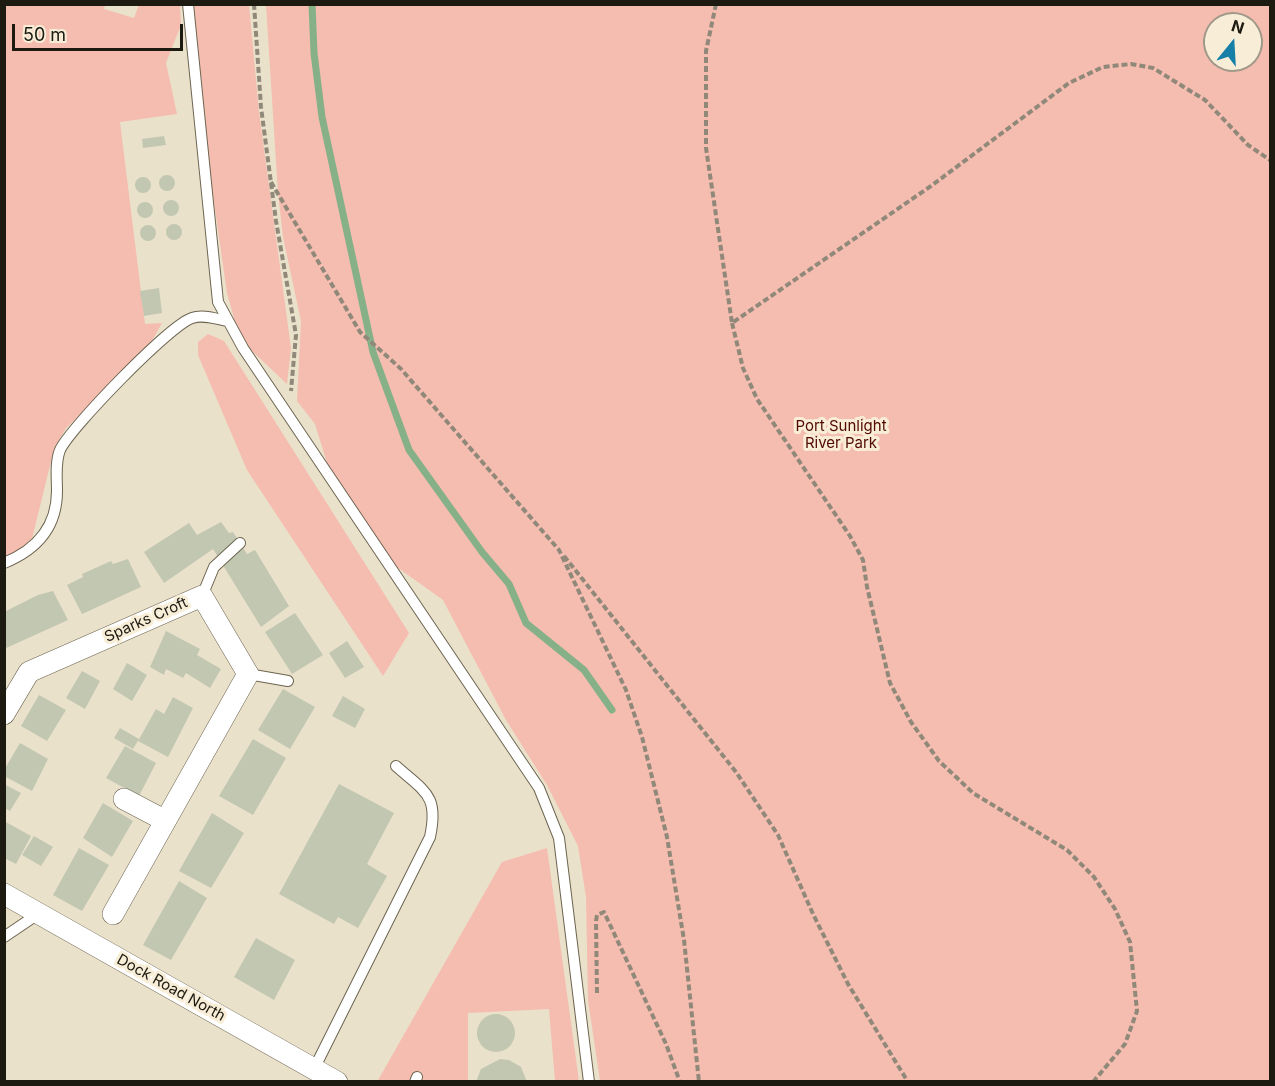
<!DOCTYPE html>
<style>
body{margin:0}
#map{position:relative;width:1275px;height:1086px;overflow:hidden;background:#eae1cb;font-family:Inter,sans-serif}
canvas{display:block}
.frame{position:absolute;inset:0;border:6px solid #1d1a12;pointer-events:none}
.north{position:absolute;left:1203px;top:12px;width:60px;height:60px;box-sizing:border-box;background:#f8eed8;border:2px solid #a09989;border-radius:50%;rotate:18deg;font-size:16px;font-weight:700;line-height:24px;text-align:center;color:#1d1a12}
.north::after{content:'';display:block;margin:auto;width:21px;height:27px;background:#157fa8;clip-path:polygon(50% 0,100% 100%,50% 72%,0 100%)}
.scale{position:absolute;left:12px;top:24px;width:171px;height:27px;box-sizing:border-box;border:3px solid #1d1a12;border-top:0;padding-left:8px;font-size:18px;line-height:21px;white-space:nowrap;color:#1d1a12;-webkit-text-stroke:4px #f8eed8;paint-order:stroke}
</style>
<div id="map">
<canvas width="1275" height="1086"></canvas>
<div class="frame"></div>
<div class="north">N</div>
<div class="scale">50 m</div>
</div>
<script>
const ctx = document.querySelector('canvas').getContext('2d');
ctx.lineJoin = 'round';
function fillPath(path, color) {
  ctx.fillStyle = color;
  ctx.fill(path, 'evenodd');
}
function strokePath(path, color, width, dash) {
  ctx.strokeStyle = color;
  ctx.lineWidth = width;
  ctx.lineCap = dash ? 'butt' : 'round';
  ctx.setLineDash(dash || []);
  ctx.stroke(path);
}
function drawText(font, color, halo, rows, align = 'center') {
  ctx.font = font + ' Inter,sans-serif';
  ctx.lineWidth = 6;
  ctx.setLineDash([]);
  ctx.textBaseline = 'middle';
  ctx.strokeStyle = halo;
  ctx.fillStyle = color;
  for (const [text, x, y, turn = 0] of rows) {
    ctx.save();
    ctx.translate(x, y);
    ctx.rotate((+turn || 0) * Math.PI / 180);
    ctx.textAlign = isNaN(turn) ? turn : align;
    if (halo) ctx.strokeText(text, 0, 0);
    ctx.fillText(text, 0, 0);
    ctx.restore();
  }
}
fillPath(new Path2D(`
 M 5,5 L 105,5 L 104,9 L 134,18 L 139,5 L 180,5 L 181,25 L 166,63 L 177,114 L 120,122 L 145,324 L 162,323 L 145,353 L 66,428 L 54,449 L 32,539 L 17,551 L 5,557 Z
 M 189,5 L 249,5 L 259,112 L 291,348 L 287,384 L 234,334 L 234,318 L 227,293 L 188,21 Z
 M 266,5 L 1270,5 L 1270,1081 L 600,1081 L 588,1000 L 586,897 L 578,846 L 547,785 L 506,720 L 443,600 L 394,565 L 328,466 L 315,424 L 297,401 L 301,321 L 283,237 L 278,193 ZM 1215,24 L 1251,24 L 1251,60 L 1215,60 Z
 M 208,334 L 224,341 L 409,633 L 383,676 L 247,470 L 198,355 L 198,342 Z
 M 547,848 L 579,1081 L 555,1081 L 549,1009 L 468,1013 L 468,1081 L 377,1082 L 502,862 Z`), '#f5bcb0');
strokePath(new Path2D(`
 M 312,4 L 314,53 L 322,117 L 373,352 L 409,450 L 482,552 L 509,584 L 526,623 L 584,670 L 612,710`), '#86b188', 7);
fillPath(new Path2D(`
 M 164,136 L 166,145 L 143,148 L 142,139 Z
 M159 183a8 8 0 1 1 16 0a8 8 0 1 1-16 0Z
 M135 185a8 8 0 1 1 16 0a8 8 0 1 1-16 0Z
 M163 208a8 8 0 1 1 16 0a8 8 0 1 1-16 0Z
 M137 210a8 8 0 1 1 16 0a8 8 0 1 1-16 0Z
 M166 232a8 8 0 1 1 16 0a8 8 0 1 1-16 0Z
 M140 233a8 8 0 1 1 16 0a8 8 0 1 1-16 0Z
 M 159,288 L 162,313 L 144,316 L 140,291 Z
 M 221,522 L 229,533 L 233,532 L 247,554 L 255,550 L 289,606 L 261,627 L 213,549 L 164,583 L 144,552 L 189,523 L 197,535 Z
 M 128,559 L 141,587 L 82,614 L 67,585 L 83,577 L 82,574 L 111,561 L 113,564 Z
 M 53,591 L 68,620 L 4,649 L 4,612 L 38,595 Z
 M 295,613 L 323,655 L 292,674 L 265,632 Z
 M 166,631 L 200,649 L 197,655 L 221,669 L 210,688 L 186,673 L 183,678 L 166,669 L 164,675 L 150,667 Z
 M 347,641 L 364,667 L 345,678 L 329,653 Z
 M 127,663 L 147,675 L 132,701 L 113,689 Z
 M 82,671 L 100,681 L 85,709 L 66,698 Z
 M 283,689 L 315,707 L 290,749 L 258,730 Z
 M 39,695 L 66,710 L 47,741 L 21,726 Z
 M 343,696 L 365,709 L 355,728 L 332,716 Z
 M 173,697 L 193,708 L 168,757 L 138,741 L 156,709 L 164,714 Z
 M 120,728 L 139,739 L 133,749 L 114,738 Z
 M 253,739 L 286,758 L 253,815 L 219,796 Z
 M 20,743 L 48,759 L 32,791 L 4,776 L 4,770 Z
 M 125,746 L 156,763 L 139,796 L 106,778 Z
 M 4,784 L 21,793 L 10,811 L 4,808 Z
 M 339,784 L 394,813 L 367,864 L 387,876 L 358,928 L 338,917 L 334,924 L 279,894 Z
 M 103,803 L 133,821 L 112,857 L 83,838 Z
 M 212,813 L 244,833 L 211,888 L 179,871 Z
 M 4,821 L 31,836 L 16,864 L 4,858 Z
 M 34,836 L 53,847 L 41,866 L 22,855 Z
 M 79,848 L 109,865 L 82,911 L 53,895 Z
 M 179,881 L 207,898 L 171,960 L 143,945 Z
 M 256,938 L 295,960 L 274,1000 L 234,977 Z
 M477 1033a19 19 0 1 1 38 0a19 19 0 1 1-38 0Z
 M 500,1059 L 509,1060 L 521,1067 L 527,1082 L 476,1082 L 481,1069 Z`), '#c2c7b1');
const service = new Path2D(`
 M 188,4 L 218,302 L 243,348 L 539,788 L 559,838 L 589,1082
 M 4,563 C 36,550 57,528 57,491 C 57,479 55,462 60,450 C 70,428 170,325 192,318 C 203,314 216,319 228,321
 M 202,596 L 214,567 L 240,543
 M 248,674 L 288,681
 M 4,937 L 38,914
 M 314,1069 L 430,837 C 439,795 425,792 396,766
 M 415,1082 L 417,1077`);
const minor = new Path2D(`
 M 4,714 L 29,672 L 202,596 L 248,674 L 113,914
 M 124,799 L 164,820
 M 4,894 L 337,1082`);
strokePath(service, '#6c6450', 12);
strokePath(minor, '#6c6450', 22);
strokePath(new Path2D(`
 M 254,4 L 261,107 L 276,221 L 296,335 L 291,391
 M 716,4 L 706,51 L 706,148 L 732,323 L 931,186 L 1069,83 L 1103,67 L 1131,64 L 1153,68 L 1205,100 L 1248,145 L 1270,160
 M 271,182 L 360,332 L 401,369 L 559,550 L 626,690 L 642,737 L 667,837 L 684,940 L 699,1082
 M 732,323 L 743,368 L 757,399 L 850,536 L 863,560 L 867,587 L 890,683 L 911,722 L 939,761 L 973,793 L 1067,850 L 1094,877 L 1115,909 L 1130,942 L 1137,1011 L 1125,1044 L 1093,1082
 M 564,556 L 736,772 L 778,835 L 813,914 L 848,984 L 908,1082
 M 597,993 L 596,921 L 597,915 L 604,912 L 666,1044 L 680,1082`), '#90897a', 4, [6, 3]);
strokePath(service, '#fff', 10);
strokePath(minor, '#fff', 21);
drawText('15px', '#520902', '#f8eed8', [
 ["Port Sunlight",841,426],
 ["River Park",841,443]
]);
drawText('15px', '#1d1a12', '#f8eed8', [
 ["Sparks Croft",146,620,-24],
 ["Dock Road North",171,988,29]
]);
</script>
